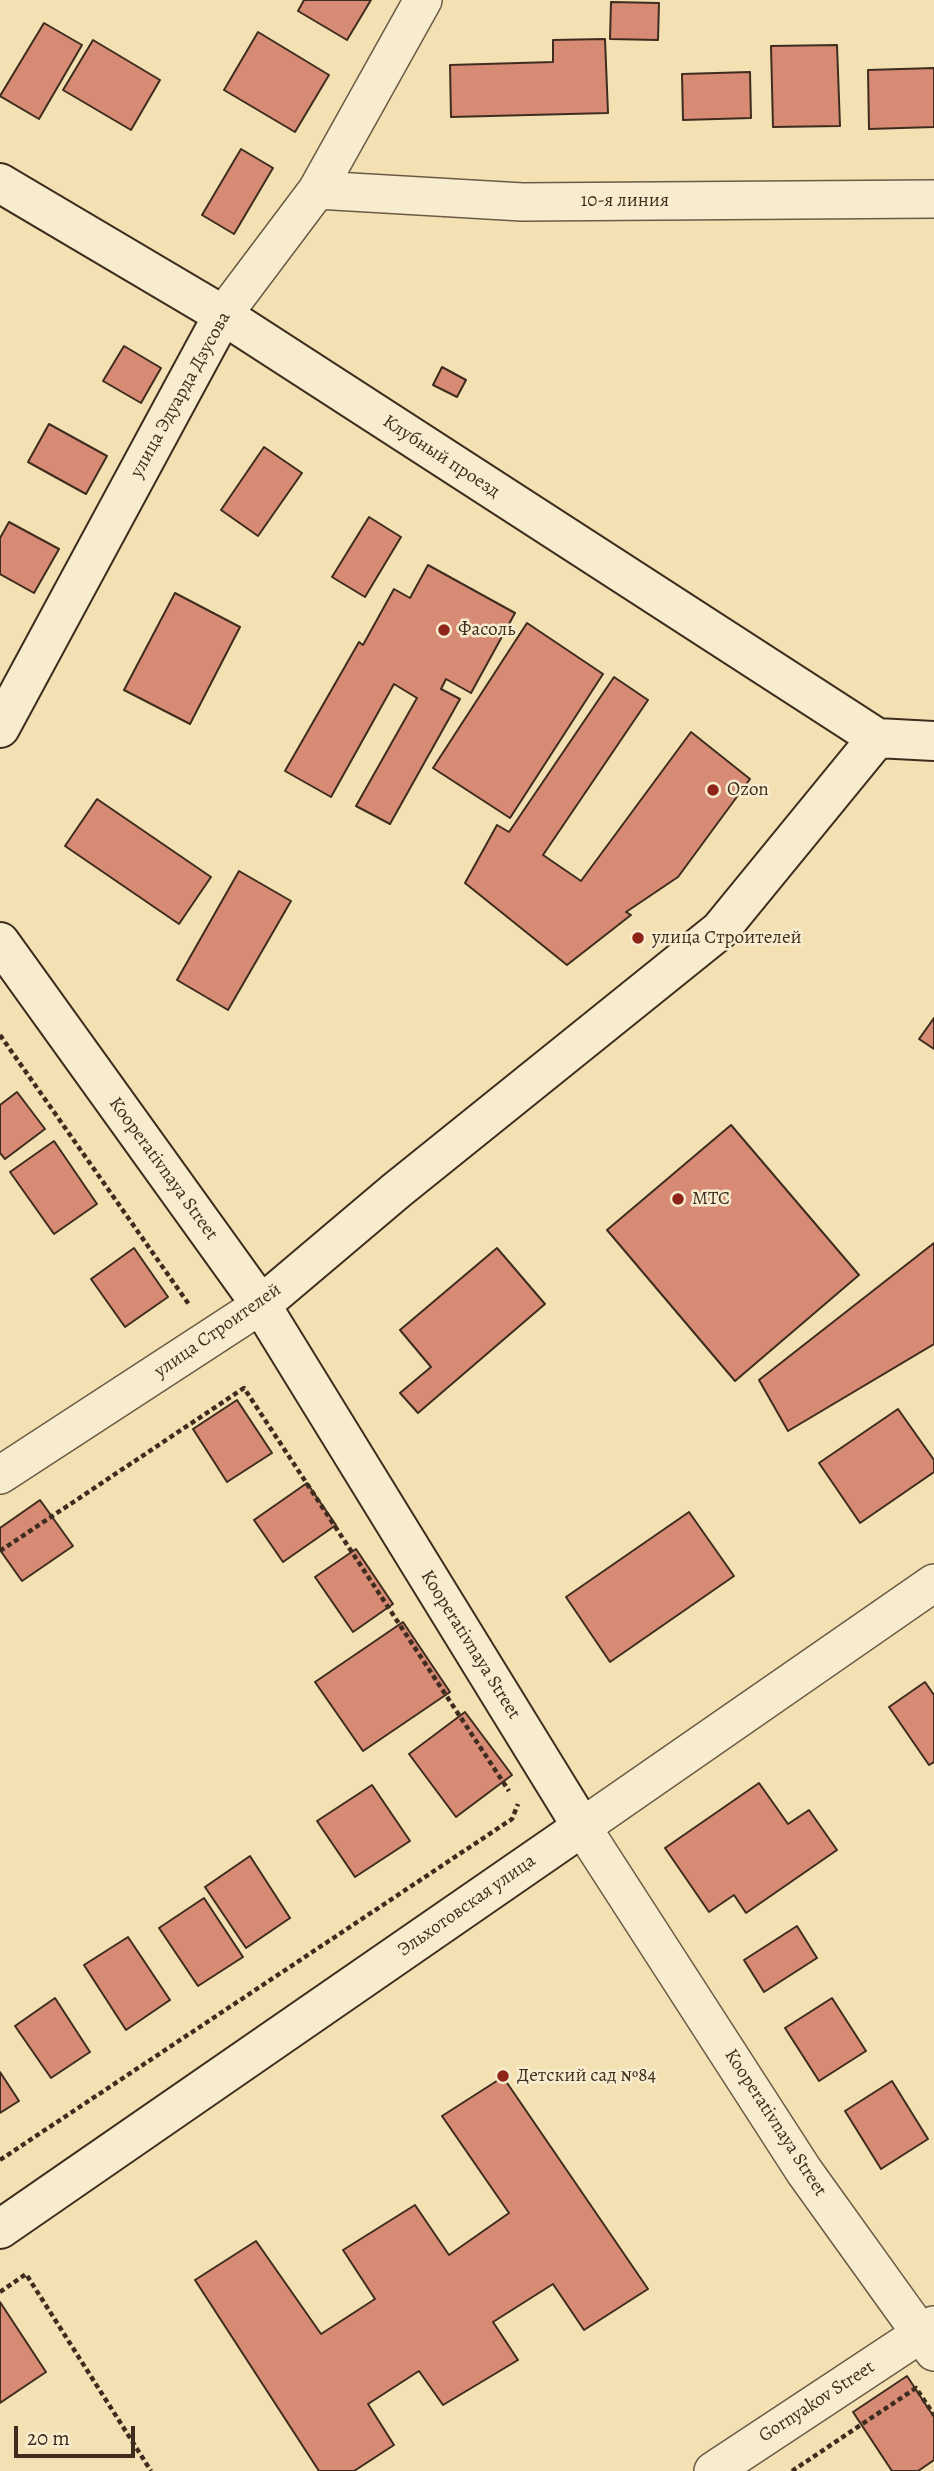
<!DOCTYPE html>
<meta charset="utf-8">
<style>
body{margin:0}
#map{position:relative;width:934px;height:2471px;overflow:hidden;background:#f3e1b4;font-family:Alegreya,serif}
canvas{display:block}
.scale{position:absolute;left:14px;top:2426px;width:121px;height:32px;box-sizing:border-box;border:4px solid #3e2d1e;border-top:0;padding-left:9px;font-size:21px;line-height:24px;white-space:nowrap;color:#3e2d1e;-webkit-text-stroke:5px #f7ecce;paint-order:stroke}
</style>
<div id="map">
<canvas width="934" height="2471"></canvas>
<div class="scale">20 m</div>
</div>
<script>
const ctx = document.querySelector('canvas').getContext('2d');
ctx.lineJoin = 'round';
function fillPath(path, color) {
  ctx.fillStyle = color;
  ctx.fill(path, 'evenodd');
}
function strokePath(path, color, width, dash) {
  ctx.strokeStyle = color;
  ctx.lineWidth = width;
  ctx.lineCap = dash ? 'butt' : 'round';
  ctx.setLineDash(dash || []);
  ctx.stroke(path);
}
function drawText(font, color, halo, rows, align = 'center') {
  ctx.font = font + ' Alegreya,serif';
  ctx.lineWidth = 5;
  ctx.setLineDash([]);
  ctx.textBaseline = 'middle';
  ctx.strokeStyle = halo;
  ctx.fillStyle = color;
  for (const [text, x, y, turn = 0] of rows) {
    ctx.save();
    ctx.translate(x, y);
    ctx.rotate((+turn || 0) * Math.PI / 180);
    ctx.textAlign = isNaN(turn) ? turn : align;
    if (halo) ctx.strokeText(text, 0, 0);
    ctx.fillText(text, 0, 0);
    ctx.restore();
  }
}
const building = new Path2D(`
 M 304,0 L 371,0 L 347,40 L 298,11 Z
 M 611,2 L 659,3 L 658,40 L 610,39 Z
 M 44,23 L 82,45 L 39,119 L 0,96 Z
 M 258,32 L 329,75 L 295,132 L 224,90 Z
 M 605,39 L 608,113 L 451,117 L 450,65 L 553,62 L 553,40 Z
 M 93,40 L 160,80 L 131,130 L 63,90 Z
 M 837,45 L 840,126 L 773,127 L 771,46 Z
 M 934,68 L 934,127 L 869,129 L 868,70 Z
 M 750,72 L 751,118 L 683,120 L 682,74 Z
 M 241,149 L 273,168 L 234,234 L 202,215 Z
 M 124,346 L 161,368 L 141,403 L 103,381 Z
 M 442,367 L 466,380 L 457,397 L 433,385 Z
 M 49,424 L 107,456 L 86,494 L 28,462 Z
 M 264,447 L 302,473 L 258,536 L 221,510 Z
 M 369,517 L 401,537 L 365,597 L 332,577 Z
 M 9,522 L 59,549 L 34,593 L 0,574 L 0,538 Z
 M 428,565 L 515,613 L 471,693 L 446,679 L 441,689 L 460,699 L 390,824 L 356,806 L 417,698 L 394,684 L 331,797 L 285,771 L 359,642 L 363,645 L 394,589 L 410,598 Z
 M 175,593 L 240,627 L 190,724 L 124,690 Z
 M 527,623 L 603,674 L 510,818 L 433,768 Z
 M 614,677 L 648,700 L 543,855 L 581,881 L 691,732 L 750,779 L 678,877 L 626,912 L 631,915 L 567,965 L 465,883 L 497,825 L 509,832 Z
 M 97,799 L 211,877 L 179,924 L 65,846 Z
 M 239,871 L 291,901 L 228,1010 L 177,980 Z
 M 934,1018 L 934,1049 L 919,1039 Z
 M 17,1092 L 45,1129 L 5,1159 L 0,1153 L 0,1105 Z
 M 731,1125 L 859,1275 L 735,1381 L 607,1230 Z
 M 54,1141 L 97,1204 L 54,1234 L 10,1172 Z
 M 934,1243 L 934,1344 L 788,1431 L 759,1380 Z
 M 134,1248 L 168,1297 L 125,1327 L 91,1279 Z
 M 497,1248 L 545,1304 L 418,1413 L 400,1393 L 431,1367 L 400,1330 Z
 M 237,1400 L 272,1453 L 227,1482 L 193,1429 Z
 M 898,1409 L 934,1460 L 934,1472 L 860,1523 L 819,1463 Z
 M 307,1483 L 336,1525 L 283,1562 L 254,1520 Z
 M 40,1500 L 73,1546 L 22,1581 L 0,1550 L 0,1528 Z
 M 689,1512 L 734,1576 L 610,1662 L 566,1597 Z
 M 356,1549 L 393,1604 L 353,1632 L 315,1577 Z
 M 403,1622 L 450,1692 L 363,1751 L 315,1682 Z
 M 925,1682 L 934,1695 L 934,1762 L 929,1765 L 889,1707 Z
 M 465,1712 L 512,1775 L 456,1817 L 409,1754 Z
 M 759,1783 L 788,1824 L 809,1810 L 837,1850 L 746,1913 L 734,1895 L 709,1912 L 665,1848 Z
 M 372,1785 L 410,1841 L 355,1877 L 317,1821 Z
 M 250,1856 L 290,1918 L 246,1948 L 205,1887 Z
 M 204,1898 L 243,1957 L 198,1986 L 159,1928 Z
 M 797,1926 L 817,1958 L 764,1992 L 744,1960 Z
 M 128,1937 L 170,2000 L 126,2030 L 84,1965 Z
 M 55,1998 L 90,2052 L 51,2078 L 15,2026 Z
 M 832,1998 L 866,2051 L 819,2081 L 785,2028 Z
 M 0,2072 L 19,2101 L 0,2113 Z
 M 503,2077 L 648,2289 L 584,2330 L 553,2284 L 493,2322 L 518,2360 L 443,2405 L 419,2371 L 368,2404 L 394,2445 L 354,2471 L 319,2471 L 195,2280 L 256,2241 L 321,2334 L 375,2299 L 343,2250 L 415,2205 L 449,2255 L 509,2213 L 442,2116 Z
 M 892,2081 L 928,2139 L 881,2169 L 845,2111 Z
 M 0,2302 L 46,2372 L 0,2403 Z
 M 907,2376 L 934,2417 L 934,2460 L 918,2471 L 892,2471 L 853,2412 Z`);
fillPath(building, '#d78b75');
strokePath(building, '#3e2d1e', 2);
const street = new Path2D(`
 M 317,190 L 522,202 L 934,199
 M 223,315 L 317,190 L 423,0
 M 0,1475 L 261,1305
 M 934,1583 L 582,1827 L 804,2171 L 934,2352
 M 713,2471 L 934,2325`);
const secondary = new Path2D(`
 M 0,183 L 223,315 L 877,738
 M 0,728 L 223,315
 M 877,738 L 934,741
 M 0,942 L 261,1305 L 582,1827 L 0,2229
 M 261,1305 L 397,1190 L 720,930 L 877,738`);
strokePath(street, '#6b5a44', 40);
strokePath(secondary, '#3e2d1e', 42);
strokePath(new Path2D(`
 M 0,1035 L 190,1306
 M 0,1551 L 244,1388 L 509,1791
 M 0,2160 L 512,1819 L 518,1804
 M 0,2292 L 26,2274 L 151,2471
 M 792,2471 L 916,2388 L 934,2415`), '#3e2d1e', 4.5, [5, 3.5]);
strokePath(street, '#f7ecce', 37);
strokePath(secondary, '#f7ecce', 38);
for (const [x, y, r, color] of [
 [444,630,7,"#8f2418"],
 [713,790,7,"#8f2418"],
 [638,938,7,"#8f2418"],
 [678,1199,7,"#8f2418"],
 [503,2076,7,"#8f2418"]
]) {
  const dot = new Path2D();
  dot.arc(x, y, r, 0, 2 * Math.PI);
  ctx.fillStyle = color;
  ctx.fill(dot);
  strokePath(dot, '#f7ecce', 2.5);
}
drawText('19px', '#3e2d1e', '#f7ecce', [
 ["10-я линия",625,201],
 ["улица Эдуарда Дзусова",181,395,-61],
 ["Клубный проезд",441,457,33],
 ["Kooperativnaya Street",163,1169,54],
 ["улица Строителей",218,1331,-35],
 ["Kooperativnaya Street",470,1645,58],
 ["Эльхотовская улица",467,1906,-35],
 ["Kooperativnaya Street",775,2123,57],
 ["Gornyakov Street",817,2402,-33]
]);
drawText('19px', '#3e2d1e', '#f7ecce', [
 ["Фасоль",458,630],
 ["Ozon",727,790],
 ["улица Строителей",652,938],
 ["МТС",692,1199],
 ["Детский сад №84",517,2076]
], 'left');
</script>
